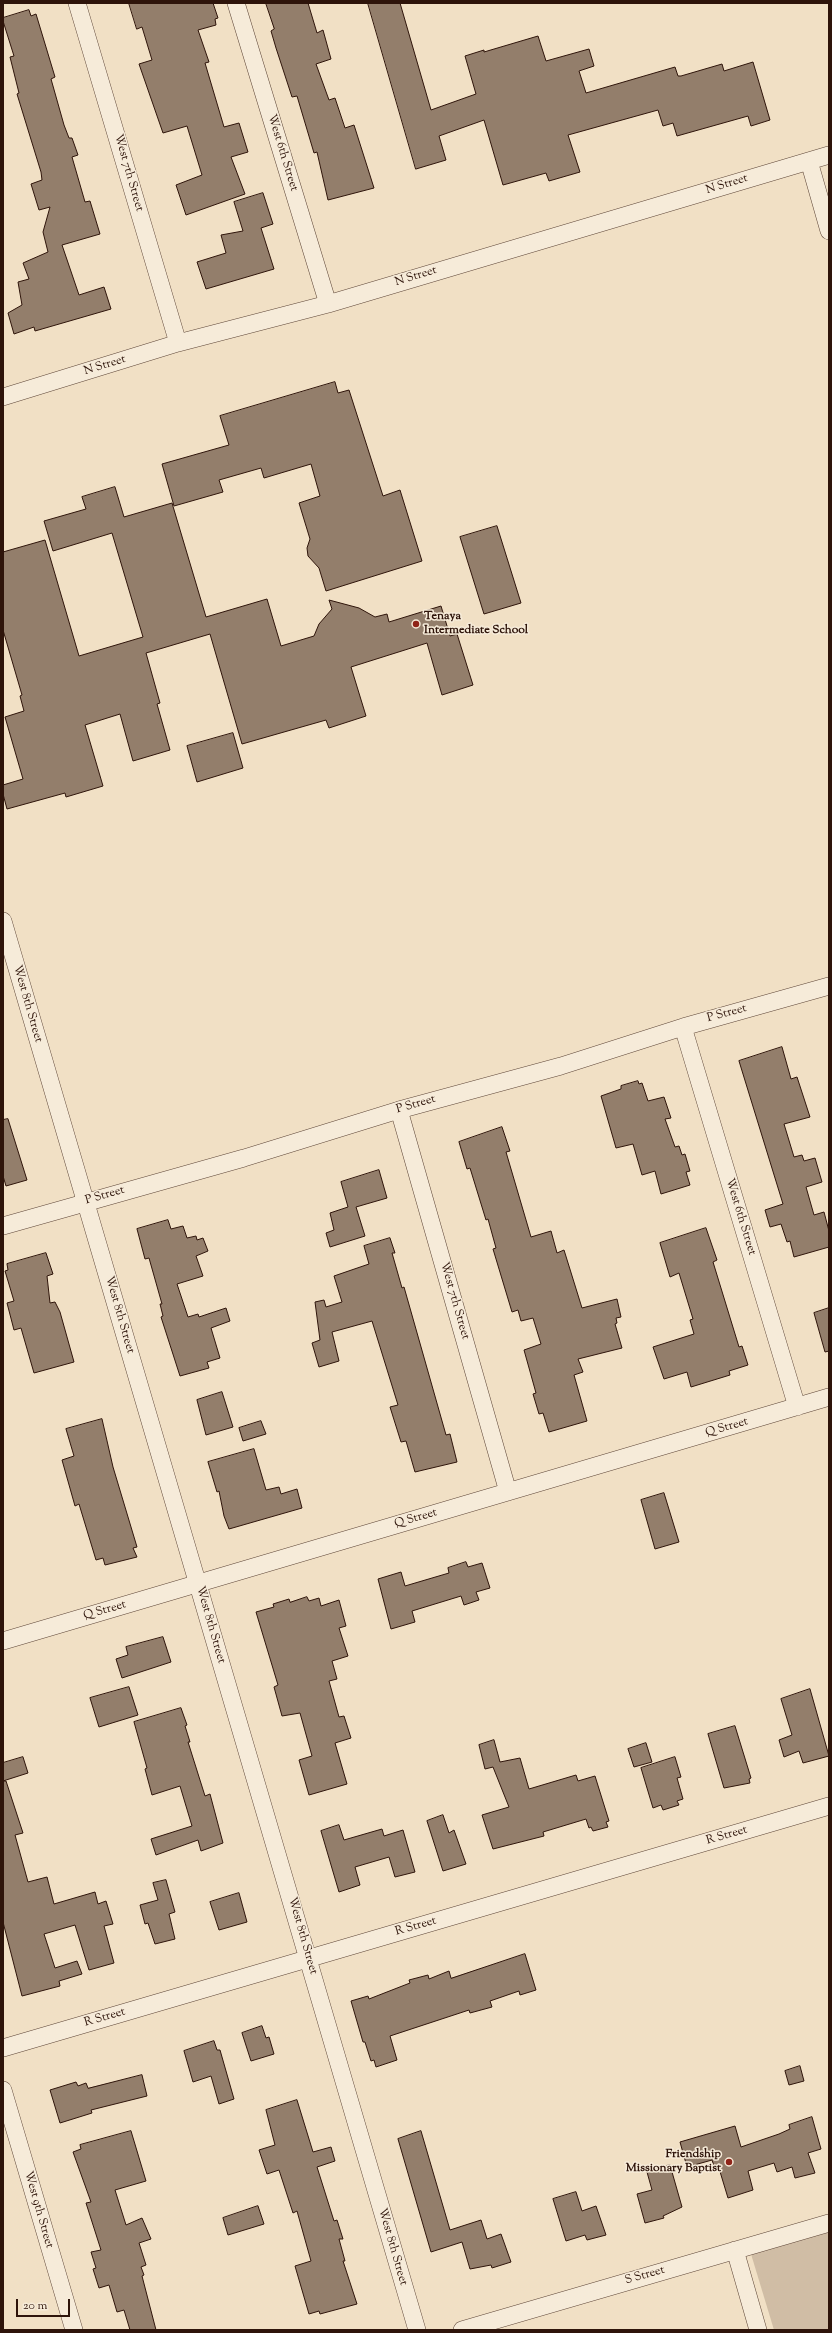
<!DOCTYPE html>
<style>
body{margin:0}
#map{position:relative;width:832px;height:2333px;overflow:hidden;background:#f1e0c5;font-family:"Sorts Mill Goudy",serif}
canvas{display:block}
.frame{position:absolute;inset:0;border:4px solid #2e140a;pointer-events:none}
.scale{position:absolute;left:16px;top:2299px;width:54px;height:18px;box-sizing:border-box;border:2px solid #2e140a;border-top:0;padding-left:5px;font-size:12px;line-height:14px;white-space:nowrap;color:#2e140a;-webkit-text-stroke:3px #f6ebd9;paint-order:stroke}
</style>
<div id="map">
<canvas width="832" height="2333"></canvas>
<div class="frame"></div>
<div class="scale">20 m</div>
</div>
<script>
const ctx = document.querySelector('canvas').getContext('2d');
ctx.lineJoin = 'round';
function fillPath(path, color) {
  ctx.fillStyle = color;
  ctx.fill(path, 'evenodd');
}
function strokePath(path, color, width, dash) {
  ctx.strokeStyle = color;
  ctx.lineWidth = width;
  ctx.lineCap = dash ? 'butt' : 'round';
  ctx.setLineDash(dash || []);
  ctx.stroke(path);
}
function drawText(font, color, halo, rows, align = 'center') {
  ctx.font = font + ' "Sorts Mill Goudy",serif';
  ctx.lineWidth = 3;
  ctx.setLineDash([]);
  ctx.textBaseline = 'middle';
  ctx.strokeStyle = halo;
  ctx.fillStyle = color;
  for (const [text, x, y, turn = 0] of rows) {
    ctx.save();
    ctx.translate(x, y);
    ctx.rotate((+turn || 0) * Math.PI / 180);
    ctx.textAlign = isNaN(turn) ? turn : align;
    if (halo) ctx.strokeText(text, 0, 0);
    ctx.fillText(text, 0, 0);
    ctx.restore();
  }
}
fillPath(new Path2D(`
 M 829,2231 L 829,2330 L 774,2330 L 751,2254 Z`), '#d0bda5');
const building = new Path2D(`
 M 129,3 L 213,3 L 218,18 L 215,19 L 216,25 L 198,30 L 209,62 L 205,63 L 224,127 L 239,123 L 248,152 L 231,157 L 245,194 L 186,215 L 176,185 L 202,175 L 187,126 L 163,133 L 139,64 L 152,60 L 142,27 L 137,29 Z
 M 266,3 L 308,3 L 317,33 L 323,30 L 331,59 L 316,64 L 329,100 L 335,98 L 345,128 L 354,125 L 374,188 L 328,200 L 317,152 L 314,153 L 297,96 L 292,97 L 276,48 L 271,31 L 274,29 Z
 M 368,3 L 400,3 L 431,110 L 476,94 L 465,56 L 484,50 L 484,52 L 538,36 L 546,61 L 589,49 L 594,66 L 579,71 L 586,93 L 675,67 L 678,76 L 681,76 L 722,64 L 724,71 L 753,62 L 770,120 L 751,126 L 748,116 L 677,136 L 673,123 L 663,126 L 658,110 L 568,135 L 580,172 L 549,181 L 546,173 L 503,185 L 484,120 L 439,136 L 446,160 L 416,169 Z
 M 29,10 L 31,16 L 36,14 L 55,77 L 51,79 L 64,125 L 69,138 L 72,138 L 78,155 L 72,157 L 85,202 L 90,201 L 100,234 L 62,245 L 79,295 L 104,287 L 111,309 L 35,331 L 34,327 L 14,334 L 8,313 L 22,305 L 18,282 L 29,279 L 23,263 L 48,252 L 43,232 L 50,207 L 39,210 L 31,184 L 42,180 L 41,172 L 17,94 L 19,93 L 10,57 L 14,56 L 3,21 L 3,18 Z
 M 263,193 L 273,224 L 261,228 L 274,269 L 206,289 L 197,262 L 226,253 L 221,235 L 243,231 L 234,202 Z
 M 335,382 L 338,393 L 349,390 L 383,496 L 400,490 L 422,561 L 326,591 L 319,568 L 308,556 L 307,548 L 310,539 L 299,503 L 320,496 L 311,464 L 264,478 L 261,468 L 219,480 L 223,492 L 174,506 L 162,464 L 229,445 L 220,416 Z
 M 115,487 L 124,517 L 172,503 L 206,617 L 267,599 L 281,646 L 314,636 L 319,624 L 332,609 L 329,600 L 359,608 L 375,617 L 387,614 L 389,622 L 441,606 L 450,636 L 457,634 L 473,685 L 442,695 L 427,643 L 351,667 L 366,716 L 329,728 L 326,720 L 242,744 L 210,634 L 146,653 L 160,703 L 157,704 L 170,750 L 133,761 L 120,714 L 85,725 L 103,786 L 66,797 L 65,793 L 7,809 L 3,794 L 3,785 L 23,779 L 5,717 L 24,711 L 20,696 L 22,695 L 3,630 L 3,552 L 45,540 L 79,656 L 143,637 L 112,533 L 53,551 L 44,521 L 86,509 L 82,497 Z
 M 497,526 L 521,603 L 484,614 L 460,537 Z
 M 233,733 L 243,768 L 197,782 L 187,746 Z
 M 782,1047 L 791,1079 L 797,1077 L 810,1117 L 784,1124 L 794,1157 L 802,1155 L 804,1161 L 815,1158 L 822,1182 L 806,1187 L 814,1215 L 824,1212 L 829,1231 L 829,1247 L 794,1257 L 790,1241 L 787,1242 L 781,1224 L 770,1227 L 765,1210 L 783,1204 L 739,1061 Z
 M 638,1081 L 639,1084 L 642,1083 L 648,1101 L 664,1097 L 671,1118 L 665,1119 L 675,1147 L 679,1146 L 682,1155 L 685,1154 L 690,1171 L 686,1172 L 690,1185 L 661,1194 L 655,1171 L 642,1175 L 633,1144 L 616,1148 L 601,1096 L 621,1089 L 621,1086 Z
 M 8,1119 L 27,1180 L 6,1186 L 3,1176 L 3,1120 Z
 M 502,1127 L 510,1151 L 506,1152 L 531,1237 L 551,1231 L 557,1253 L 564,1250 L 582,1308 L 617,1299 L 621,1317 L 616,1318 L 617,1323 L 615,1324 L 622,1348 L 578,1359 L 583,1372 L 574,1375 L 587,1421 L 549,1432 L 543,1413 L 539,1414 L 533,1394 L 536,1393 L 524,1350 L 541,1344 L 533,1318 L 521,1321 L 518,1310 L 512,1312 L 493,1249 L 496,1248 L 488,1219 L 486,1220 L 470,1168 L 467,1169 L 459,1142 Z
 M 379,1170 L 387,1198 L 356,1207 L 365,1236 L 330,1247 L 326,1233 L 334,1230 L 330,1213 L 348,1207 L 341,1182 Z
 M 168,1220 L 171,1229 L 183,1226 L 187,1238 L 196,1236 L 197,1240 L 203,1238 L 208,1251 L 196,1256 L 203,1276 L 177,1284 L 188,1317 L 198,1314 L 199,1317 L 226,1308 L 230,1321 L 211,1328 L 220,1358 L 207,1362 L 209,1368 L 180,1376 L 161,1317 L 163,1316 L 160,1304 L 162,1304 L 149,1258 L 145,1259 L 137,1229 Z
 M 706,1228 L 717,1260 L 713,1262 L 739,1347 L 742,1346 L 748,1365 L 729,1371 L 730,1375 L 691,1387 L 687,1372 L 664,1379 L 653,1347 L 694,1334 L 690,1320 L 693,1319 L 679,1273 L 670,1277 L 660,1243 Z
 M 390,1238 L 395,1253 L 392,1253 L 402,1288 L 404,1287 L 446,1435 L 450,1434 L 457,1462 L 415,1472 L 406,1441 L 401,1442 L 390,1407 L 398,1405 L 372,1321 L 332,1332 L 339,1361 L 319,1367 L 312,1343 L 320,1340 L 315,1302 L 324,1300 L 326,1307 L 342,1302 L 334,1276 L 369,1264 L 364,1246 Z
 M 46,1253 L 53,1274 L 47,1276 L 50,1303 L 55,1302 L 60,1312 L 74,1362 L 34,1373 L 21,1328 L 14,1330 L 7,1303 L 14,1301 L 5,1271 L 8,1270 L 7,1264 Z
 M 829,1308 L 829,1351 L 825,1352 L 814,1313 Z
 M 222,1392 L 233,1427 L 206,1435 L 197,1400 Z
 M 102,1419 L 113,1467 L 137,1547 L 133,1548 L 137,1557 L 105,1565 L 103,1558 L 96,1560 L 79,1504 L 75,1506 L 62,1460 L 74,1456 L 66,1429 Z
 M 261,1421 L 266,1434 L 243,1441 L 239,1428 Z
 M 254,1449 L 266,1490 L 279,1487 L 281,1494 L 297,1489 L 302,1508 L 229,1529 L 224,1516 L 219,1491 L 217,1492 L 208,1462 Z
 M 664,1493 L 679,1542 L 655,1549 L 641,1500 Z
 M 466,1562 L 468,1567 L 482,1563 L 490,1588 L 476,1592 L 479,1600 L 464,1605 L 461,1596 L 412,1611 L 415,1622 L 391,1629 L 378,1579 L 401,1572 L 405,1586 L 449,1573 L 448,1568 Z
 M 307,1597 L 309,1601 L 319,1598 L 321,1606 L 339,1600 L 346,1626 L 339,1628 L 348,1656 L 332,1661 L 337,1679 L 329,1681 L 339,1717 L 344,1716 L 351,1738 L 335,1743 L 347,1784 L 309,1795 L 299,1760 L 312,1756 L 300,1713 L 282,1716 L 274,1687 L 278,1685 L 256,1612 L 274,1607 L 273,1604 L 289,1599 L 290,1602 Z
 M 163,1637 L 171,1662 L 122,1678 L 116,1659 L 128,1655 L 126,1647 Z
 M 129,1687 L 138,1715 L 99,1727 L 90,1698 Z
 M 810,1689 L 829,1756 L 803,1763 L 799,1751 L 784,1757 L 779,1740 L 792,1735 L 781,1699 Z
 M 181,1708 L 187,1725 L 185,1726 L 190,1742 L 188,1742 L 205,1796 L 210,1794 L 223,1843 L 201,1851 L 198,1840 L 156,1855 L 151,1839 L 192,1826 L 180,1786 L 152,1795 L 145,1769 L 147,1768 L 134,1722 Z
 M 735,1726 L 751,1778 L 749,1779 L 750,1783 L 724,1788 L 708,1734 Z
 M 494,1740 L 500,1762 L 520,1758 L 529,1789 L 576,1775 L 578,1781 L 595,1776 L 609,1821 L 606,1822 L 608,1827 L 593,1831 L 591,1827 L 589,1828 L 586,1819 L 543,1832 L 544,1836 L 493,1849 L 482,1815 L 509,1807 L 493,1767 L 485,1769 L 479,1745 Z
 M 646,1743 L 652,1762 L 634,1767 L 628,1749 Z
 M 23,1757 L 28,1773 L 3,1781 L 3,1763 Z
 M 675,1757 L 681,1777 L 677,1778 L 683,1799 L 677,1801 L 679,1805 L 663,1810 L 661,1805 L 653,1808 L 641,1768 Z
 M 3,1781 L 6,1781 L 23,1833 L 15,1835 L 28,1882 L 47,1877 L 54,1904 L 95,1892 L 98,1904 L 106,1901 L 113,1924 L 104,1926 L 114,1963 L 89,1970 L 75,1925 L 44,1934 L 55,1968 L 77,1961 L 82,1974 L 59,1981 L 60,1986 L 22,1996 L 3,1922 Z
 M 443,1815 L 449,1833 L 454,1830 L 466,1864 L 443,1871 L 427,1821 Z
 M 339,1825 L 344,1840 L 382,1829 L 384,1836 L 403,1830 L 415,1872 L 395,1877 L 389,1857 L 355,1867 L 360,1885 L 339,1892 L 321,1831 Z
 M 166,1880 L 175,1912 L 169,1914 L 175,1939 L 155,1944 L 148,1923 L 145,1924 L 140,1905 L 158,1900 L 153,1883 Z
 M 239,1893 L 247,1922 L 219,1930 L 210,1902 Z
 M 525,1954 L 536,1990 L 520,1995 L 519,1991 L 490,2001 L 492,2007 L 470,2013 L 469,2010 L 390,2036 L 397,2060 L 376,2067 L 374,2060 L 371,2061 L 365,2042 L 363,2042 L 351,2001 L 368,1996 L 369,1999 L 410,1983 L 409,1980 L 428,1975 L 429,1979 L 449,1971 L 451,1978 Z
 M 262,2026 L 266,2038 L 269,2037 L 274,2054 L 251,2061 L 242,2033 Z
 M 214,2041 L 217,2050 L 220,2050 L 234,2099 L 219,2104 L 211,2076 L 193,2082 L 184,2051 Z
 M 800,2066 L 804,2081 L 789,2085 L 785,2071 Z
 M 142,2075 L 147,2096 L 91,2110 L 92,2113 L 60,2123 L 50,2090 L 76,2082 L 78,2086 L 86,2083 L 88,2088 Z
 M 297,2100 L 313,2152 L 331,2147 L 335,2161 L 317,2167 L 334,2221 L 337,2220 L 343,2239 L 339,2239 L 345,2261 L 343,2261 L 357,2304 L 320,2314 L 319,2311 L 309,2314 L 295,2266 L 311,2261 L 297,2211 L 293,2213 L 279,2170 L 267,2174 L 259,2150 L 275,2145 L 266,2110 Z
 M 812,2117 L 821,2149 L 808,2153 L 815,2173 L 795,2178 L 792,2167 L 777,2172 L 774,2163 L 748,2171 L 753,2190 L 728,2198 L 718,2165 L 714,2166 L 712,2160 L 687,2167 L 680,2142 L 735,2126 L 741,2147 L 779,2134 L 790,2129 L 789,2125 Z
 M 131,2131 L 146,2181 L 115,2190 L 126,2225 L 142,2218 L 151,2239 L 139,2243 L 146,2265 L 141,2267 L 144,2275 L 142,2276 L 156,2330 L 130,2330 L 124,2310 L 117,2312 L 109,2285 L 99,2288 L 93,2269 L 96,2268 L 91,2252 L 101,2250 L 86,2203 L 91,2202 L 73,2152 L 81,2149 L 80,2145 Z
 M 421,2131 L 450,2230 L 481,2220 L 487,2239 L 501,2234 L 511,2262 L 492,2268 L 491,2265 L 470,2269 L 462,2242 L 431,2252 L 398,2139 Z
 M 670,2165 L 682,2207 L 663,2216 L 664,2218 L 645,2223 L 637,2194 L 652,2190 L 647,2172 Z
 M 576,2192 L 582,2211 L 596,2206 L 606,2235 L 587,2240 L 585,2235 L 566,2241 L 553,2199 Z
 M 258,2206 L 264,2224 L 228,2235 L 223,2218 Z`);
fillPath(building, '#937e6b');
strokePath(building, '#2e140a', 1);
const minor = new Path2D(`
 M 77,3 L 178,343
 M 236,3 L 328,304
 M 809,161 L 829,231
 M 3,397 L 178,343 L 328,304 L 829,155
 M 3,921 L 417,2330
 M 683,1027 L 797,1407
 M 399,1110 L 508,1492
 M 3,1226 L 244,1158 L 399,1110 L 561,1066 L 683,1027 L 829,986
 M 3,1641 L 829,1397
 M 3,2048 L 829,1806
 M 3,2090 L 74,2330
 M 735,2250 L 758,2330
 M 462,2330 L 829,2223`);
strokePath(minor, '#5f4739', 18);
strokePath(minor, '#f6ebd9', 17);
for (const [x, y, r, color] of [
 [416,624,4,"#8f2418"],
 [729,2162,4,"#8f2418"]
]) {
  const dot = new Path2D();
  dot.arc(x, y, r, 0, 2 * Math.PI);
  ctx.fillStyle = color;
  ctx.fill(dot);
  strokePath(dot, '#f6ebd9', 1.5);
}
drawText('12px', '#2e140a', '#f6ebd9', [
 ["West 6th Street",282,153,73],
 ["West 7th Street",128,173,74],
 ["N Street",727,185,-17],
 ["N Street",416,277,-17],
 ["N Street",105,366,-17],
 ["West 8th Street",27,1004,74],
 ["P Street",727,1014,-15],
 ["P Street",416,1105,-16],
 ["P Street",105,1196,-16],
 ["West 6th Street",740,1217,73],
 ["West 7th Street",454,1301,74],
 ["West 8th Street",119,1315,74],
 ["Q Street",727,1428,-16],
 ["Q Street",416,1519,-16],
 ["Q Street",105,1611,-16],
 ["West 8th Street",210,1625,74],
 ["R Street",727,1836,-16],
 ["R Street",416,1927,-16],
 ["West 8th Street",302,1936,74],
 ["R Street",105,2018,-16],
 ["West 9th Street",38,2210,74],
 ["West 8th Street",392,2247,74],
 ["S Street",645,2276,-16]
]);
drawText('bold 12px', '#2e140a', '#f6ebd9', [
 ["Tenaya",424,617],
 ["Intermediate School",424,631],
 ["Friendship",721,2155,"right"],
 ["Missionary Baptist",721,2169,"right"]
], 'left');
</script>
